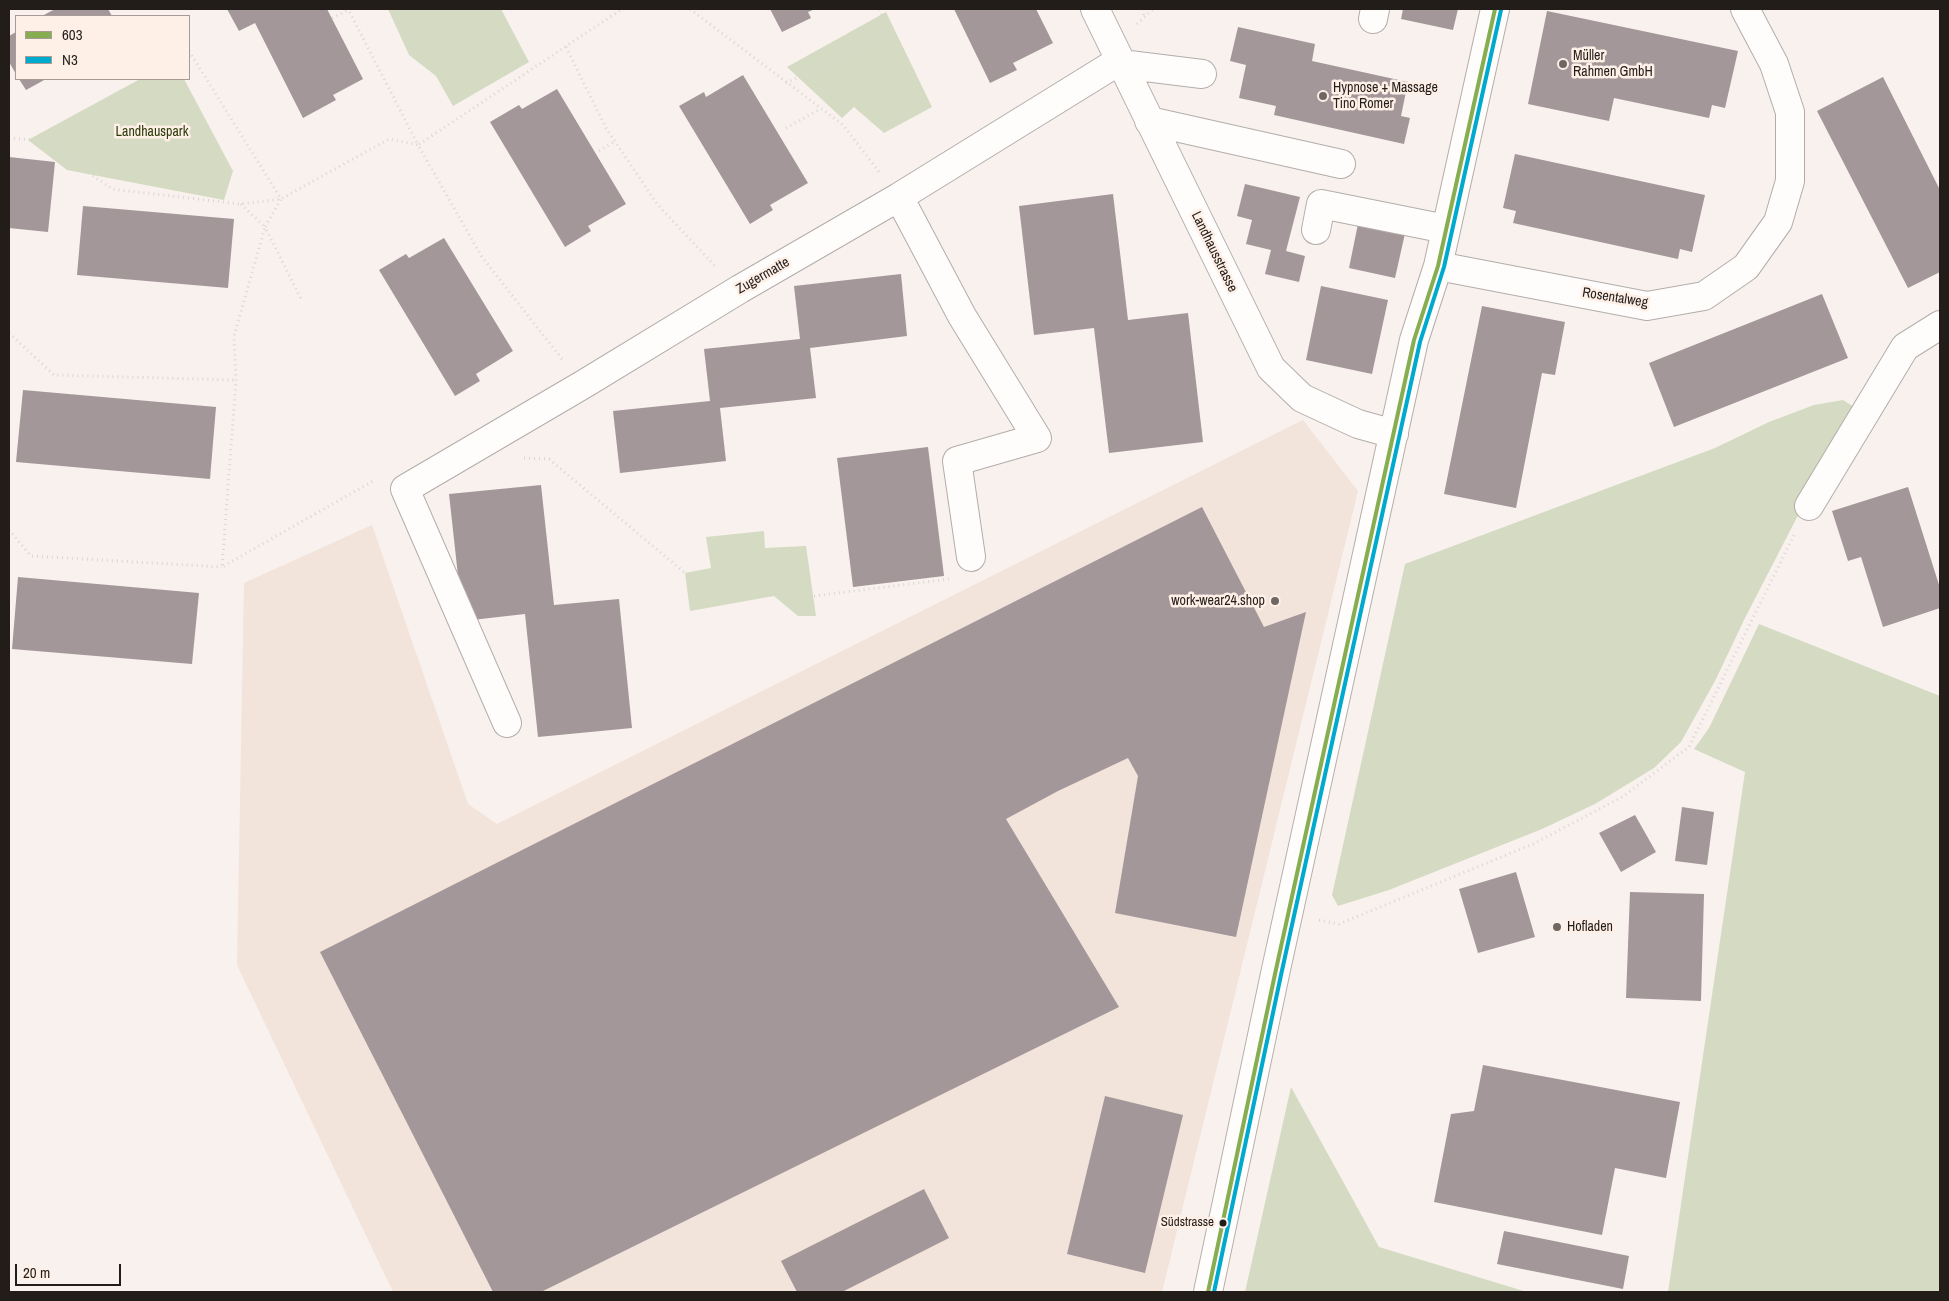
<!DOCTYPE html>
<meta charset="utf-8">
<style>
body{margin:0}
#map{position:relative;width:1949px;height:1301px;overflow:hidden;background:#f9f1ed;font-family:"Archivo Narrow",sans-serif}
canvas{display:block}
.frame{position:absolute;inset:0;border:10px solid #231d1a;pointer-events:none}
.legend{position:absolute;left:15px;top:15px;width:175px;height:65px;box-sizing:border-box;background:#fff0e7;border:1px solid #a79c95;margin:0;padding:6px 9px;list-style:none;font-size:15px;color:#231d1a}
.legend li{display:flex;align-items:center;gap:10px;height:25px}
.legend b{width:25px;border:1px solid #a79c95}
.scale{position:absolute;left:15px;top:1264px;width:106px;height:22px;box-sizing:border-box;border:2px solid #231d1a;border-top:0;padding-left:6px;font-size:15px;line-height:18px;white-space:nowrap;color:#231d1a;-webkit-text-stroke:4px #fff0e7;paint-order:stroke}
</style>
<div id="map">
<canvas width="1949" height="1301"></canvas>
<div class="frame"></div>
<ul class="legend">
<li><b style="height:6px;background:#87ad51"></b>603</li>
<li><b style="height:6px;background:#00a9ce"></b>N3</li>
</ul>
<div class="scale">20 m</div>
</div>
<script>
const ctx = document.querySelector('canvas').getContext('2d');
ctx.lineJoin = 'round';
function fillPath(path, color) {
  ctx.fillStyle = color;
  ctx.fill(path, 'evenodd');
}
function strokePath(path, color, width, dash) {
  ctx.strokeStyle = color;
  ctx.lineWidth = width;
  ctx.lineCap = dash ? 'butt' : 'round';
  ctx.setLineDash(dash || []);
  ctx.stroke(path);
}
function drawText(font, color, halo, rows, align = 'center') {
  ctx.font = font + ' "Archivo Narrow",sans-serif';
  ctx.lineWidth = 5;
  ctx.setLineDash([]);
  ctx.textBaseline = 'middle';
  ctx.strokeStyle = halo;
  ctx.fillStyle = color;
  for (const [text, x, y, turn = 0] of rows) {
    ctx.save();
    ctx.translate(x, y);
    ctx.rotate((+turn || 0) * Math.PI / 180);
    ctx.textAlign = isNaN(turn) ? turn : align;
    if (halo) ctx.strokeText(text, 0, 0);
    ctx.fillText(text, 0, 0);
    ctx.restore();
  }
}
fillPath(new Path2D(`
 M 1303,420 L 1358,491 L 1162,1292 L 393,1292 L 237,965 L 244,583 L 372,525 L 468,804 L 497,824 Z`), '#f2e4da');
fillPath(new Path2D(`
 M 388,9 L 501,9 L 529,62 L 453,106 L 436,76 L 409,55 Z
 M 886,12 L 932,107 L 884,133 L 854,107 L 842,118 L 787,67 Z
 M 140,79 L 184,79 L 233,171 L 224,200 L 67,170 L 28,140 Z
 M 1843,400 L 1854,407 L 1745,618 L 1715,681 L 1681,742 L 1654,768 L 1595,804 L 1542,829 L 1389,890 L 1338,906 L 1332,895 L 1405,564 L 1715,448 L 1769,422 L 1814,405 Z
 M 764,531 L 765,548 L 806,546 L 816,616 L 798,616 L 774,596 L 690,611 L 685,573 L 711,568 L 706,537 Z
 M 1759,624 L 1940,696 L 1940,1292 L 1668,1292 L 1745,772 L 1694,749 L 1709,728 Z
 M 1291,1087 L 1379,1247 L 1527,1292 L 1245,1292 Z`), '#d4dbc2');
fillPath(new Path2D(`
 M 55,9 L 108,9 L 112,16 L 42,16 Z
 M 227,9 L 327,9 L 363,79 L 333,95 L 336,100 L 303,118 L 255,23 L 239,31 Z
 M 770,9 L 815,9 L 808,12 L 811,18 L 782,32 Z
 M 954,9 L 1036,9 L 1053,43 L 1013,63 L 1017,70 L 990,83 Z
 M 1403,9 L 1458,9 L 1453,30 L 1401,19 Z
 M 1547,11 L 1738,51 L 1725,108 L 1712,105 L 1709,118 L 1614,98 L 1609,121 L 1528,104 Z
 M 1238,27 L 1315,44 L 1312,61 L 1408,82 L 1401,116 L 1410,118 L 1404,144 L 1274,115 L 1276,106 L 1239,98 L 1246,65 L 1230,61 Z
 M 16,32 L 16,74 L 9,62 L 9,36 Z
 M 743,75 L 808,183 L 770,205 L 773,210 L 750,224 L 679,106 L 704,92 L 706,97 Z
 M 1883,77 L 1940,190 L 1940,272 L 1908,288 L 1817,111 Z
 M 19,79 L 46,79 L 26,90 Z
 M 557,89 L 626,204 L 588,226 L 591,231 L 565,247 L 490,122 L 519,105 L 522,109 Z
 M 1515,154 L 1705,195 L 1692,252 L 1680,249 L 1678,259 L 1513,223 L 1516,211 L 1503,208 Z
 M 9,157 L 55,162 L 48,232 L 9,228 Z
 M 1245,184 L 1300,197 L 1286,251 L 1305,256 L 1299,282 L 1265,274 L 1271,250 L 1246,244 L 1252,220 L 1237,216 Z
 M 1113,194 L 1128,320 L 1188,313 L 1203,442 L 1109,453 L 1094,328 L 1034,335 L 1019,206 Z
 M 83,206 L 234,219 L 228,288 L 77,275 Z
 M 1359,219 L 1406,229 L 1395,278 L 1349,268 Z
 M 444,238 L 513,351 L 476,374 L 480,381 L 455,396 L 379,270 L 406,254 L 409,258 Z
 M 901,274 L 907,336 L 810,348 L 816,398 L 720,408 L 726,461 L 620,473 L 613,411 L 710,401 L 704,349 L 800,339 L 794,286 Z
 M 1321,286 L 1388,300 L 1372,374 L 1306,360 Z
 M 1822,294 L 1848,358 L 1674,427 L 1649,363 Z
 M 1482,306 L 1565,322 L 1555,375 L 1542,373 L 1516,508 L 1444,494 Z
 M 23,390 L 216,407 L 210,479 L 16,462 Z
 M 928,447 L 944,576 L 853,587 L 837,458 Z
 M 541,485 L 554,605 L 619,599 L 632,728 L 538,737 L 525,614 L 463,621 L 449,494 Z
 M 1908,487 L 1940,588 L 1940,608 L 1883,627 L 1861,557 L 1848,561 L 1832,511 Z
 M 1202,507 L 1264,627 L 1306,612 L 1236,937 L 1115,913 L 1138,776 L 1128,758 L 1058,791 L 1006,819 L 1119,1007 L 541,1292 L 493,1292 L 320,952 Z
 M 18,577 L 199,593 L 192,664 L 12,649 Z
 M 1682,807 L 1714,812 L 1707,865 L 1675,861 Z
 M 1635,815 L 1656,852 L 1621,872 L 1599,833 Z
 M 1516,872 L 1535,937 L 1478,953 L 1459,889 Z
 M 1630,892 L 1704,894 L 1701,1001 L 1626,998 Z
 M 1483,1065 L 1680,1102 L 1666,1178 L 1615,1168 L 1602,1235 L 1434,1202 L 1451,1114 L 1474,1111 Z
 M 1105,1096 L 1183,1115 L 1145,1273 L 1067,1254 Z
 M 924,1189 L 949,1238 L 842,1292 L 797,1292 L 781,1261 Z
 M 1504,1231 L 1629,1256 L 1623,1289 L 1497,1264 Z`), '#a3979a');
const minor = new Path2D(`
 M 1095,9 L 1271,368 L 1302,398 L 1358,424 L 1394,434
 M 1373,19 L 1375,9
 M 1121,64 L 1202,74
 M 1149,121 L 1341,164
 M 899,197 L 962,316 L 1037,438 L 957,461 L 971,557
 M 1316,230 L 1321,204 L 1446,229
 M 1438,266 L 1647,306 L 1704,296 L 1746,267 L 1778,222 L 1790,181 L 1790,112 L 1774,64 L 1745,9
 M 1809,506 L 1905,347 L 1940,325
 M 507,723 L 405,489 L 584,384 L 740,289 L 899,197 L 1119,61
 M 1208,1292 L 1275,974 L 1414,340 L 1438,266 L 1495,9`);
strokePath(minor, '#b3adaa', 30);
strokePath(new Path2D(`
 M 690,9 L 843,125 L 880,173
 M 1143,9 L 1144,18
 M 332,18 L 349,10
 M 1137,24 L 1153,9
 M 566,47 L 606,128 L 657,204 L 715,266
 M 189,51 L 281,199 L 265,227 L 302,301
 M 786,83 L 890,32 L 879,9
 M 786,128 L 820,109
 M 9,138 L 44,141 L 112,189 L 240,204 L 281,199 L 389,139 L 418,145 L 348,9
 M 599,151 L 615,141
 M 241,204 L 265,227 L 234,336 L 236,380 L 222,567 L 373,481
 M 9,333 L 54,375 L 236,380
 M 562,359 L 482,257 L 418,145 L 622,9
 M 524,458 L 549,459 L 685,573
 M 9,530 L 31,556 L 222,567
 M 814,596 L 949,579
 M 1319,920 L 1339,924 L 1533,844 L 1622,797 L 1689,747 L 1795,533`), '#d9d6d4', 3, [1, 4]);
strokePath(minor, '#fefdfc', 28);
strokePath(new Path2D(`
 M 1208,1292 L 1275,974 L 1414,340 L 1438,266 L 1495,9`), '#87ad51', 4);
strokePath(new Path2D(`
 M 1214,1292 L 1281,975 L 1420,342 L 1444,267 L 1501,10`), '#00a9ce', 4);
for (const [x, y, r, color] of [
 [1563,64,5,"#6e6764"],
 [1323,96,5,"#6e6764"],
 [1275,601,5,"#6e6764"],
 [1557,927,5,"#6e6764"],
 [1223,1223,4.5,"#231d1a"]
]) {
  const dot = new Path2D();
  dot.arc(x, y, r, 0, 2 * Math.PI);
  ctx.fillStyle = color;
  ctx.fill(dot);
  strokePath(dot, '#fff0e7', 2);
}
drawText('13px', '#231d1a', '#fff0e7', [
 ["Südstrasse",1214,1223]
], 'right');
drawText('14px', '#231d1a', '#fff0e7', [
 ["Müller",1573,56],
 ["Rahmen GmbH",1573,72],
 ["Hypnose + Massage",1333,88],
 ["Tino Romer",1333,104],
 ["work-wear24.shop",1265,601,"right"],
 ["Hofladen",1567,927]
], 'left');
drawText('14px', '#2b3c0a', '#fff0e7', [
 ["Landhauspark",152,132]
]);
drawText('14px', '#231d1a', '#fff0e7', [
 ["Landhausstrasse",1214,252,64],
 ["Zugermatte",763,276,-30],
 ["Rosentalweg",1615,298,9]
]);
</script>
